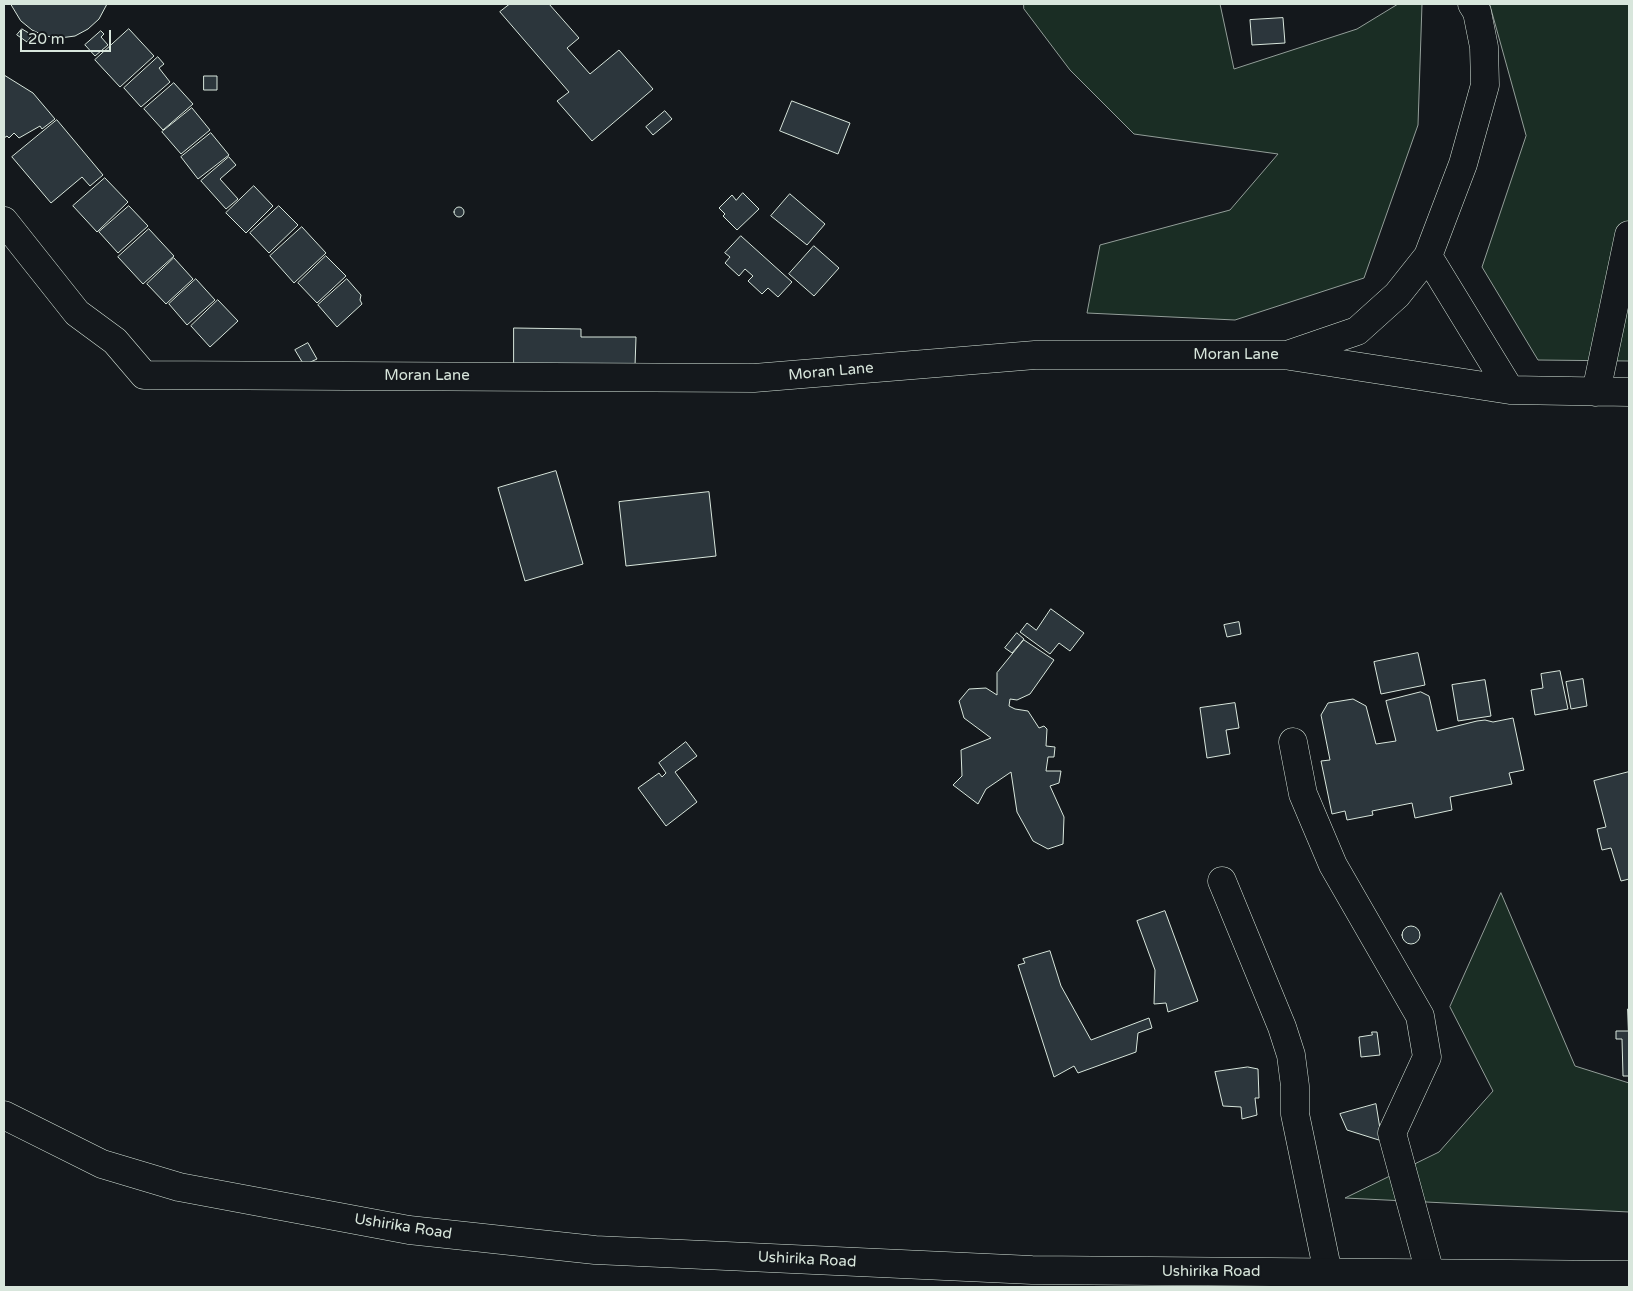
<!DOCTYPE html>
<style>
body{margin:0}
#map{position:relative;width:1633px;height:1291px;overflow:hidden;background:#14181c;font-family:"Varela Round",sans-serif}
canvas{display:block}
.frame{position:absolute;inset:0;border:5px solid #d8e6dc;pointer-events:none}
.scale{position:absolute;left:20px;top:30px;width:91px;height:22px;box-sizing:border-box;border:2px solid #d8e6dc;border-top:0;padding-left:6px;font-size:15px;line-height:18px;white-space:nowrap;color:#d8e6dc;-webkit-text-stroke:4px #14181c;paint-order:stroke}
</style>
<div id="map">
<canvas width="1633" height="1291"></canvas>
<div class="frame"></div>
<div class="scale">20 m</div>
</div>
<script>
const ctx = document.querySelector('canvas').getContext('2d');
ctx.lineJoin = 'round';
function fillPath(path, color) {
  ctx.fillStyle = color;
  ctx.fill(path, 'evenodd');
}
function strokePath(path, color, width, dash) {
  ctx.strokeStyle = color;
  ctx.lineWidth = width;
  ctx.lineCap = dash ? 'butt' : 'round';
  ctx.setLineDash(dash || []);
  ctx.stroke(path);
}
function drawText(font, color, halo, rows, align = 'center') {
  ctx.font = font + ' "Varela Round",sans-serif';
  ctx.lineWidth = 4;
  ctx.setLineDash([]);
  ctx.textBaseline = 'middle';
  ctx.strokeStyle = halo;
  ctx.fillStyle = color;
  for (const [text, x, y, turn = 0] of rows) {
    ctx.save();
    ctx.translate(x, y);
    ctx.rotate((+turn || 0) * Math.PI / 180);
    ctx.textAlign = isNaN(turn) ? turn : align;
    if (halo) ctx.strokeText(text, 0, 0);
    ctx.fillText(text, 0, 0);
    ctx.restore();
  }
}
const green = new Path2D(`
 M 1024,4 L 1220,4 L 1234,69 L 1357,29 L 1398,4 L 1422,4 L 1418,125 L 1364,278 L 1235,320 L 1087,313 L 1100,245 L 1230,210 L 1278,154 L 1134,134 L 1070,70 L 1024,9 Z
 M 1490,4 L 1629,4 L 1629,361 L 1538,360 L 1482,267 L 1526,136 Z
 M 1501,893 L 1575,1066 L 1629,1083 L 1629,1212 L 1345,1198 L 1439,1152 L 1493,1091 L 1450,1007 Z`);
fillPath(green, '#1a2d24');
strokePath(green, '#939e99', 1);
const building = new Path2D(`
 M 11,4 L 107,4 L 99,19 L 88,29 L 75,36 L 60,38 L 45,36 L 32,30 L 21,21 Z
 M 510,4 L 549,4 L 579,38 L 567,48 L 590,74 L 619,50 L 653,89 L 592,141 L 557,101 L 569,92 L 500,12 Z
 M 1283,18 L 1285,43 L 1252,45 L 1250,20 Z
 M 22,29 L 32,35 L 27,42 L 17,35 Z
 M 129,29 L 154,56 L 120,87 L 95,60 Z
 M 101,31 L 104,34 L 101,37 L 108,45 L 95,56 L 85,45 Z
 M 158,57 L 164,64 L 159,68 L 170,82 L 141,107 L 124,88 Z
 M 4,75 L 33,93 L 55,119 L 42,129 L 40,126 L 19,138 L 14,133 L 9,138 L 7,136 L 4,138 Z
 M 204,76 L 217,76 L 217,90 L 204,90 Z
 M 174,83 L 193,104 L 163,130 L 144,109 Z
 M 792,101 L 850,123 L 838,154 L 780,131 Z
 M 192,108 L 210,130 L 181,154 L 162,132 Z
 M 665,111 L 672,119 L 653,135 L 646,127 Z
 M 57,120 L 103,175 L 90,186 L 82,177 L 51,203 L 12,157 Z
 M 211,133 L 229,155 L 198,179 L 181,157 Z
 M 229,157 L 236,165 L 220,179 L 238,199 L 226,209 L 201,181 Z
 M 105,178 L 128,202 L 97,232 L 73,206 Z
 M 254,186 L 273,206 L 246,233 L 226,213 Z
 M 743,193 L 759,209 L 737,230 L 723,216 L 725,214 L 719,208 L 732,195 L 736,200 Z
 M 790,194 L 825,224 L 807,245 L 771,216 Z
 M 129,206 L 148,226 L 118,253 L 99,232 Z
 M 279,206 L 298,225 L 269,253 L 250,233 Z
 M454 212a5 5 0 1 1 10 0a5 5 0 1 1-10 0Z
 M 302,227 L 326,253 L 294,283 L 270,256 Z
 M 149,229 L 174,256 L 143,284 L 118,257 Z
 M 741,236 L 792,282 L 778,297 L 768,288 L 762,294 L 748,281 L 753,276 L 745,269 L 739,276 L 725,263 L 730,257 L 725,253 Z
 M 814,246 L 839,268 L 814,296 L 789,274 Z
 M 326,256 L 346,276 L 317,303 L 298,283 Z
 M 174,258 L 193,279 L 166,304 L 147,284 Z
 M 196,279 L 215,300 L 187,325 L 169,304 Z
 M 347,279 L 361,295 L 360,300 L 362,304 L 337,327 L 318,305 Z
 M 218,300 L 238,321 L 210,347 L 191,326 Z
 M 514,328 L 581,329 L 581,337 L 636,337 L 635,366 L 514,366 Z
 M 308,343 L 317,359 L 304,365 L 295,350 Z
 M 556,471 L 583,564 L 525,581 L 498,488 Z
 M 709,492 L 716,556 L 626,566 L 619,502 Z
 M 1051,609 L 1084,633 L 1070,651 L 1059,643 L 1050,654 L 1020,632 L 1027,623 L 1036,630 Z
 M 1239,622 L 1241,634 L 1227,637 L 1224,625 Z
 M 1017,633 L 1024,639 L 1012,653 L 1005,648 Z
 M 1024,640 L 1054,660 L 1030,694 L 1017,700 L 1010,699 L 1009,706 L 1015,709 L 1028,711 L 1039,728 L 1044,726 L 1047,729 L 1046,746 L 1055,747 L 1054,757 L 1048,757 L 1046,771 L 1061,771 L 1059,783 L 1050,786 L 1064,817 L 1063,844 L 1048,849 L 1033,841 L 1017,812 L 1011,772 L 986,789 L 978,804 L 953,785 L 962,776 L 961,750 L 991,738 L 964,718 L 959,701 L 969,689 L 986,688 L 997,695 L 997,673 Z
 M 1418,653 L 1425,685 L 1381,694 L 1374,662 Z
 M 1560,671 L 1568,709 L 1535,715 L 1531,690 L 1543,688 L 1541,674 Z
 M 1583,679 L 1587,706 L 1571,709 L 1566,682 Z
 M 1485,680 L 1491,716 L 1458,721 L 1452,685 Z
 M 1421,692 L 1429,696 L 1437,731 L 1477,721 L 1485,720 L 1493,722 L 1513,718 L 1524,770 L 1509,773 L 1512,784 L 1450,797 L 1452,810 L 1415,818 L 1412,803 L 1372,811 L 1373,815 L 1347,820 L 1345,811 L 1332,814 L 1321,761 L 1330,760 L 1321,715 L 1328,703 L 1353,699 L 1366,706 L 1376,744 L 1396,741 L 1386,701 Z
 M 1235,703 L 1239,728 L 1226,730 L 1230,754 L 1207,758 L 1200,708 Z
 M 686,742 L 697,756 L 675,772 L 697,802 L 666,826 L 638,788 L 659,773 L 662,777 L 666,773 L 659,763 Z
 M 1629,772 L 1629,879 L 1621,881 L 1611,848 L 1602,850 L 1597,829 L 1606,827 L 1594,781 Z
 M 1165,911 L 1198,1001 L 1168,1012 L 1166,1003 L 1154,1004 L 1155,970 L 1137,921 Z
 M1402 935a9 9 0 1 1 18 0a9 9 0 1 1-18 0Z
 M 1050,951 L 1061,986 L 1091,1040 L 1149,1018 L 1152,1028 L 1138,1033 L 1136,1052 L 1078,1073 L 1074,1066 L 1054,1077 L 1018,965 L 1025,963 L 1023,959 Z
 M 1628,1009 L 1629,1009 L 1629,1076 L 1623,1076 L 1622,1039 L 1616,1039 L 1616,1031 L 1628,1031 Z
 M 1372,1032 L 1377,1032 L 1380,1055 L 1361,1057 L 1359,1037 L 1372,1035 Z
 M 1248,1067 L 1258,1069 L 1259,1098 L 1255,1098 L 1257,1115 L 1242,1119 L 1241,1107 L 1223,1106 L 1215,1072 Z
 M 1376,1104 L 1382,1141 L 1347,1130 L 1340,1114 Z`);
fillPath(building, '#2c363c');
strokePath(building, '#d8e6dc', 1);
const minor = new Path2D(`
 M 4,221 L 77,313 L 115,341 L 144,375 L 754,378 L 1035,355 L 1287,355 L 1357,331 L 1397,295 L 1428,256 L 1463,164 L 1485,85 L 1484,47 L 1477,12 L 1472,4
 M 1428,256 L 1510,390 L 1629,392
 M 1290,356 L 1510,390
 M 1596,392 L 1629,235
 M 1293,742 L 1303,794 L 1333,865 L 1420,1016 L 1427,1057 L 1392,1133 L 1430,1273
 M 1222,881 L 1282,1027 L 1291,1055 L 1295,1086 L 1295,1114 L 1328,1273`);
const tertiary = new Path2D(`
 M 4,1115 L 102,1164 L 179,1187 L 409,1230 L 595,1250 L 1032,1270 L 1629,1275`);
strokePath(minor, '#d8e6dc', 29);
strokePath(tertiary, '#d8e6dc', 29);
strokePath(minor, '#14181c', 28);
strokePath(tertiary, '#14181c', 28);
drawText('15px', '#d8e6dc', '#14181c', [
 ["Moran Lane",1236,355],
 ["Moran Lane",831,372,-5],
 ["Moran Lane",427,376],
 ["Ushirika Road",403,1227,9],
 ["Ushirika Road",807,1260,3],
 ["Ushirika Road",1211,1272]
]);
</script>
